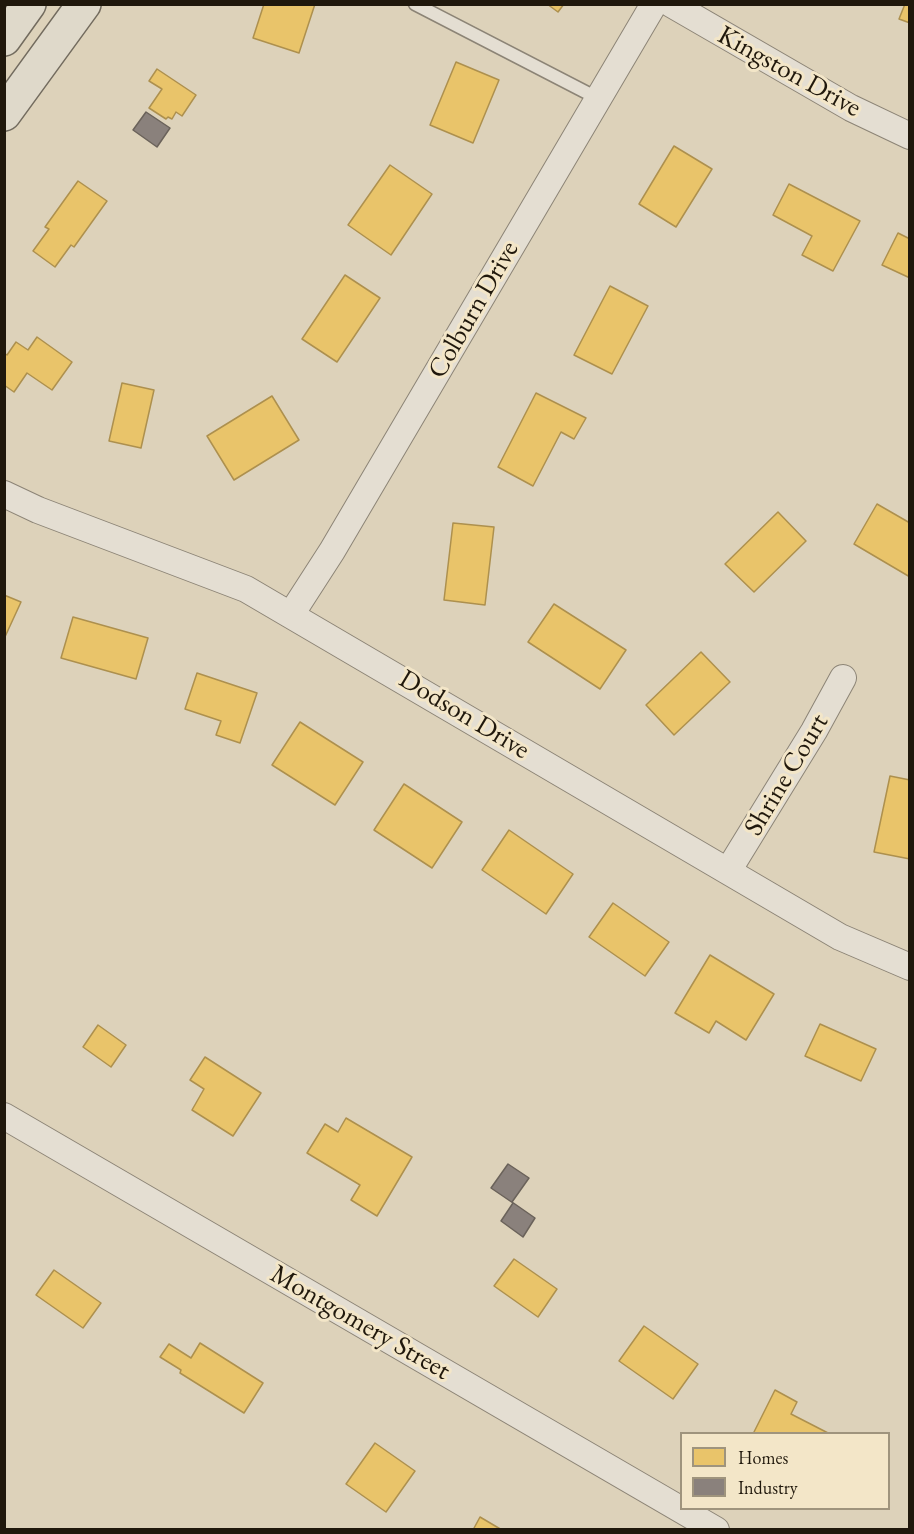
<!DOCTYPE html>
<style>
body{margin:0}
#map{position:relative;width:914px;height:1534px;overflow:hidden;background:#ddd2ba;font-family:"EB Garamond",serif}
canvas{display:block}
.frame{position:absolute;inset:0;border:6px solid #20180c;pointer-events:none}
.legend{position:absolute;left:680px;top:1432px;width:210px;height:78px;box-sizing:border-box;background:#f3e6c8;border:2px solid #9f947d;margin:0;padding:8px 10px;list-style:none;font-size:18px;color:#20180c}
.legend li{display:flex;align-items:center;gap:12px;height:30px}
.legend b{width:30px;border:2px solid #9f947d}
</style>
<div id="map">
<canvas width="914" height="1534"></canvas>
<div class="frame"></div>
<ul class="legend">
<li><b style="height:16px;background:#e9c46a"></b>Homes</li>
<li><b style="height:16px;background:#8a817c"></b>Industry</li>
</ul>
</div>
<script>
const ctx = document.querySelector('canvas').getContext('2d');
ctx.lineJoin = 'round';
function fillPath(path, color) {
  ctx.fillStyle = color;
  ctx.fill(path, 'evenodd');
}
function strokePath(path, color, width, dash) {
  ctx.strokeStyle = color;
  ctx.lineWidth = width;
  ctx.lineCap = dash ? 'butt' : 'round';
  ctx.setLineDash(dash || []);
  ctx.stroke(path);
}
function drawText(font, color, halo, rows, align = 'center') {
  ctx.font = font + ' "EB Garamond",serif';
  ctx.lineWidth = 6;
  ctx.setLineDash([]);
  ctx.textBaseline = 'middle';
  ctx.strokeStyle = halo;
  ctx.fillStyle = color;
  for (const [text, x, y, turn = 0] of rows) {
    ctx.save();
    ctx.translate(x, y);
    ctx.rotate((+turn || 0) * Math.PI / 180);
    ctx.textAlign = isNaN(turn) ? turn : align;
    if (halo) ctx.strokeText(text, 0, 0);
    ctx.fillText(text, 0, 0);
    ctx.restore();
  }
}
const homes = new Path2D(`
 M 264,4 L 315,4 L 299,53 L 253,38 Z
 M 547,4 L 564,4 L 558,12 Z
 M 905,4 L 910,4 L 910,23 L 899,19 Z
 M 456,62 L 499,80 L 473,143 L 430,125 Z
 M 157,69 L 196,95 L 182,116 L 176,112 L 172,119 L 168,117 L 166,119 L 149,108 L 162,89 L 149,81 Z
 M 674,146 L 712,169 L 676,227 L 639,204 Z
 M 390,165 L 432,194 L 391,255 L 348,225 Z
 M 78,181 L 107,201 L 74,247 L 71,245 L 55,267 L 33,251 L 49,229 L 45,227 Z
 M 789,184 L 860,221 L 833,271 L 802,255 L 812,236 L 773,215 Z
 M 898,233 L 910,239 L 910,278 L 882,265 Z
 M 345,275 L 380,298 L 337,362 L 302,339 Z
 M 610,286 L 648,306 L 612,374 L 574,355 Z
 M 37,337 L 72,362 L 52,390 L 27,373 L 14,392 L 4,385 L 4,353 L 7,355 L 16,342 L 28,350 Z
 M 122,383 L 154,390 L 141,448 L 109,441 Z
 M 536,393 L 586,418 L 574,439 L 561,432 L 533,486 L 498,467 Z
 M 272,396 L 299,440 L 234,480 L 207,436 Z
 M 877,504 L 910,523 L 910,577 L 854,544 Z
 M 778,512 L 806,541 L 754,592 L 725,564 Z
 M 453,523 L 494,527 L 485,605 L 444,600 Z
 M 4,595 L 21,602 L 4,639 Z
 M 554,604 L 626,650 L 600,689 L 528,642 Z
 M 73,617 L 148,638 L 136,679 L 61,658 Z
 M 701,652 L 730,682 L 674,735 L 646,705 Z
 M 197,673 L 257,693 L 240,743 L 216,735 L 221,721 L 185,709 Z
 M 300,722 L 363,762 L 335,805 L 272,765 Z
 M 890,776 L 910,780 L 910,859 L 874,852 Z
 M 404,784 L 462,822 L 432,868 L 374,830 Z
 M 509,830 L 573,874 L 546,914 L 482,870 Z
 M 613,903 L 669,942 L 645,976 L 589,937 Z
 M 710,955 L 774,994 L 746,1040 L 716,1021 L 709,1033 L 675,1013 Z
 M 820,1024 L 876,1049 L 861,1081 L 805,1056 Z
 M 98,1025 L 126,1045 L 111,1067 L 83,1047 Z
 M 205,1057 L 261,1093 L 233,1136 L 192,1110 L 204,1089 L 190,1080 Z
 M 346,1118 L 412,1157 L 377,1216 L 351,1200 L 360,1185 L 307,1153 L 325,1124 L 338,1132 Z
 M 514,1259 L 557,1289 L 538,1317 L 494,1286 Z
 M 54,1270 L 101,1303 L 83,1328 L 36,1295 Z
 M 644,1326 L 698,1364 L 673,1399 L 619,1361 Z
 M 200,1343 L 263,1383 L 244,1413 L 180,1373 L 181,1370 L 160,1357 L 169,1344 L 191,1358 Z
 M 775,1390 L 797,1402 L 791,1414 L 830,1434 L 753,1434 Z
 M 375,1443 L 415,1471 L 386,1512 L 346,1484 Z
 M 480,1517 L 502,1530 L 473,1530 Z`);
fillPath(homes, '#e9c46a');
strokePath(homes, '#ad904e', 1.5);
const industry = new Path2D(`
 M 146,112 L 170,128 L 157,147 L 133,130 Z
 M 508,1164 L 529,1178 L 512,1202 L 535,1218 L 523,1237 L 501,1221 L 513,1203 L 491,1188 Z`);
fillPath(industry, '#8a817c');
strokePath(industry, '#6a625a', 1.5);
const service = new Path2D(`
 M 415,4 L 599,99`);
const minor = new Path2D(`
 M 671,4 L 851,108 L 910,136
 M 4,494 L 38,510 L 246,589 L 840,937 L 910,967
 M 292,613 L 332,551 L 654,4
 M 728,871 L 814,731 L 843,678
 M 4,1116 L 716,1530`);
const primary = new Path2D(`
 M 4,39 L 29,4
 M 4,114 L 84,4`);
strokePath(service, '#8c8476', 15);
strokePath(minor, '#8c8476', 28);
strokePath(primary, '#726b5e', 36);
strokePath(service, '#e4ded2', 12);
strokePath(minor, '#e4ded2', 26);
strokePath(primary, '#dfd9ca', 33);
drawText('27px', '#20180c', '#f3e6c8', [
 ["Kingston Drive",789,72,29],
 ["Colburn Drive",474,310,-60],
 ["Dodson Drive",464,715,31],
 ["Shrine Court",787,775,-59],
 ["Montgomery Street",360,1323,30]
]);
</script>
